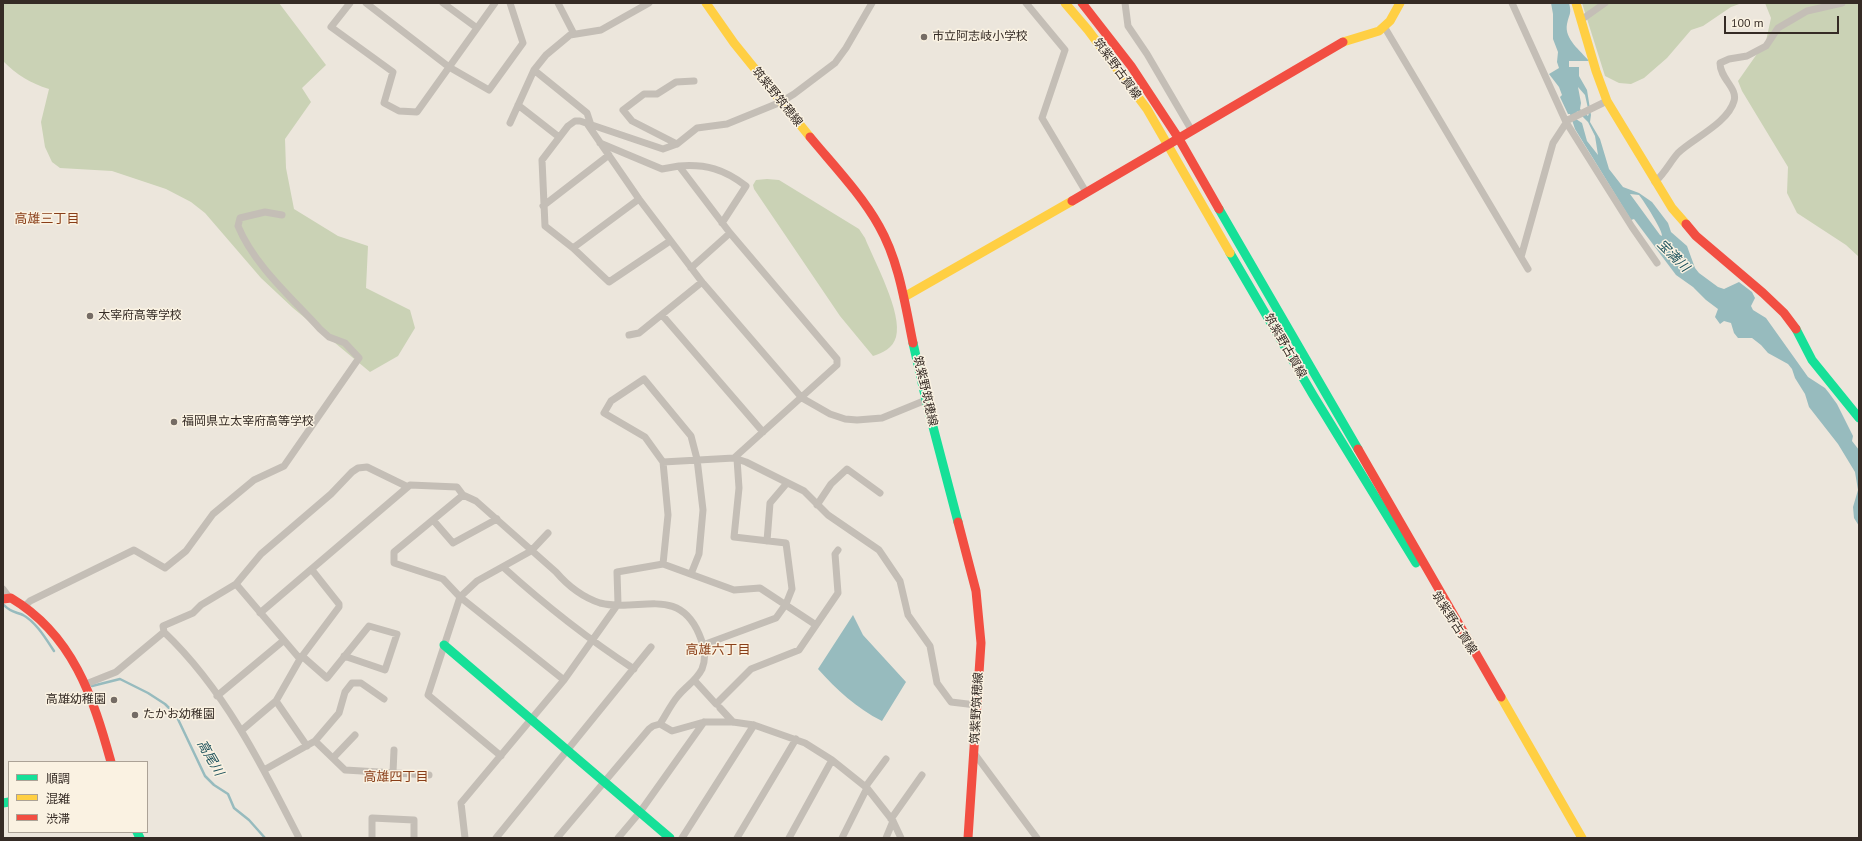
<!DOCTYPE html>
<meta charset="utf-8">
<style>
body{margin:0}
#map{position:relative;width:1862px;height:841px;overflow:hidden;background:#ece6dc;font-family:"PT Sans","Noto Sans JP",sans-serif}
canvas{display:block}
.frame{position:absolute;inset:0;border:4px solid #352b25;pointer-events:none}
.legend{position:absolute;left:8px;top:761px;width:140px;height:72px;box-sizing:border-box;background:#faf2e2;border:1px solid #aba296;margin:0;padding:5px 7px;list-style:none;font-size:12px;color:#352b25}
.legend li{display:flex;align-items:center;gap:8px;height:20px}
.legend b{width:20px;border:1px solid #aba296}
.scale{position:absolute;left:1724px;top:16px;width:115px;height:18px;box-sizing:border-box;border:2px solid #352b25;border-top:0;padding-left:5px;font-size:12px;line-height:14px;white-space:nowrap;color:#352b25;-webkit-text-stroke:3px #faf2e2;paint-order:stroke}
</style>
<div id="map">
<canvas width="1862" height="841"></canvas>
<div class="frame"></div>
<ul class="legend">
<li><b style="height:5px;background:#16e098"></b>順調</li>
<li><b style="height:5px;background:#ffcf43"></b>混雑</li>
<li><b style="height:5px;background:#f24e42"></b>渋滞</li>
</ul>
<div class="scale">100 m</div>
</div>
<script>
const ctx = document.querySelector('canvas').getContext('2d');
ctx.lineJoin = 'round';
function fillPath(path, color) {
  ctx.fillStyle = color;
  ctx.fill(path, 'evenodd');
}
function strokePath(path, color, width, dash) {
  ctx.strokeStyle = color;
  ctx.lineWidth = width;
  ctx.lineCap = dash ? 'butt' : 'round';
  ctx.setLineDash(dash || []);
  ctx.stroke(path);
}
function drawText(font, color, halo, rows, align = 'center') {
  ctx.font = font + ' "PT Sans","Noto Sans JP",sans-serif';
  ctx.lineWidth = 3;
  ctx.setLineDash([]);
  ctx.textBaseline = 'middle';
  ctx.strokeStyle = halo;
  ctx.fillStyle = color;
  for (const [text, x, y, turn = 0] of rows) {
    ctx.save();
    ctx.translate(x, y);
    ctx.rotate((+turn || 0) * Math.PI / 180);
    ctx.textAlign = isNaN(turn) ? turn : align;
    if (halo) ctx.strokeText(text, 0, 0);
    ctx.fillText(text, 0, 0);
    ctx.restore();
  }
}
fillPath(new Path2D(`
 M 3,3 L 279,3 L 326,65 L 302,88 L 311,102 L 285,139 L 286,168 L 294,209 L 338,236 L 368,246 L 366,288 L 410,310 L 415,328 L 398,356 L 370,372 L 293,308 L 261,278 L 205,213 L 191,202 L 166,189 L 112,171 L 60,168 L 52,162 L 45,147 L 41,122 L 49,89 C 30,83 17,75 3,61 Z
 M 1582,3 L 1742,3 L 1731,7 L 1703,26 L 1691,30 L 1667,58 L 1644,78 L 1631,84 L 1619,83 L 1605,76 Z
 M 1765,3 L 1859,3 L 1859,257 L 1846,245 L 1797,213 L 1787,193 L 1788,167 L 1742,91 L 1738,81 L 1766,41 L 1771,18 Z
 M 767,179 L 779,180 L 859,229 L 865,238 C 874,261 903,313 896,337 C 893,348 883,353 873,356 L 840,316 L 754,189 L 753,185 L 756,180 Z`), '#cad2b5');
fillPath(new Path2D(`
 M 1551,3 L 1569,3 C 1572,14 1569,14 1567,24 C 1564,39 1581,51 1589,61 L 1569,61 L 1569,67 L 1579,67 L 1579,76 L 1587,90 L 1591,115 L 1590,122 L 1600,139 L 1609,169 L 1623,187 L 1639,193 L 1652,202 L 1668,223 L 1671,232 L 1687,246 L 1695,268 L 1699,273 L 1718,287 L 1724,289 L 1739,282 L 1752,292 L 1755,298 L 1751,306 L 1753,310 L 1766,318 L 1808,377 L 1825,388 L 1829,393 L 1837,404 L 1853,436 L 1852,441 L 1859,450 L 1859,526 L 1854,518 L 1853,507 L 1858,490 L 1855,472 L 1838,444 L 1809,407 L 1805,394 L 1795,378 L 1792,369 L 1788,364 L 1768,353 L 1761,345 L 1752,338 L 1738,338 L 1734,333 L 1731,323 L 1724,321 L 1720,324 L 1715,317 L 1718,309 L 1706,300 L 1693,287 L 1676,275 L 1634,219 L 1631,220 L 1575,129 L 1570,114 L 1568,114 L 1560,97 L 1562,95 L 1559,87 L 1549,74 L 1559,68 L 1557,62 L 1558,52 L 1553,39 L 1553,14 ZM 1578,87 L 1585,95 L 1589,113 L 1588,116 L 1580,109 L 1581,103 ZM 1577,111 L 1588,122 L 1595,136 L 1598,155 L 1587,141 L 1582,123 L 1576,119 ZM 1630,194 L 1639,195 C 1644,201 1663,231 1662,236 L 1660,235 Z
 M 853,615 L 863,635 L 906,682 L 882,721 C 856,708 837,690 818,669 Z`), '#97bbbe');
strokePath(new Path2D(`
 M 4,605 C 10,612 16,612 23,615 C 36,622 46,639 54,651
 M 92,686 L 120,679 L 148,693 L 165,704 L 176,715 L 205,776 L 214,785 L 228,794 L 234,808 L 249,820 L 265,838`), '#97bbbe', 2.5);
strokePath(new Path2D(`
 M 350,3 L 331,27 L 393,72 L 384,103 L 399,111 L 417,112 L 495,3
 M 366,3 L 449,67 L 489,90 L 523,43 L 510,3
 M 443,3 L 477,28
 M 558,3 L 574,34
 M 1026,3 L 1065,50 L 1042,118 L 1086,192
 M 1125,3 L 1128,26 L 1147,54 L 1192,131
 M 1512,3 L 1566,122 L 1632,227 L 1657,263
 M 1581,20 L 1605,3
 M 1385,28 L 1528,269
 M 518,105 L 559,137
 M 510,123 L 534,70
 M 588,125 L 639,199 L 702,282 L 802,398 L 830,414 L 845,419 L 857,420 L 882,418 L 926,400
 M 591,125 L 587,113 L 534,70 L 546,55 L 570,35 L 601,30 L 649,3
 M 600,143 L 662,169 L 679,166 L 730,233 L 837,359 L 837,365 L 734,458
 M 677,144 L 632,121 L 623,110 L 644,94 L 657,94 L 676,82 L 694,81
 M 679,166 C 706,164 724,169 746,186 L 722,223
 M 1655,182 C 1665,173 1670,162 1678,153 C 1692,139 1728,123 1734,101 C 1738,88 1720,79 1720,63 L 1729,59 L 1747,56 L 1766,46 L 1778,28 L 1807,11 L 1842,3
 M 543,206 L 609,155
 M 670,241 L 609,282 L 573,248 L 545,226 L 542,160 L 568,126 L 575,121 L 580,121 L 663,149 L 677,144 L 697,128 L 727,124 L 781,102 L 794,94 L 835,63 L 846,48 L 872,3
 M 573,248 L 639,199
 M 1521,257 L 1553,143 L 1568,120 L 1607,101
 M 691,268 L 730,233
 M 662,315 L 763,432
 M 629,335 L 639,333 L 702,282
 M 663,462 L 734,458 L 746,462 L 804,491 L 828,515 L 879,550 L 900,581 L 908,615 L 930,646 L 937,683 L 951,702 L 976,705
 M 463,495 L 394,552 L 394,563 L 443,579 L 460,597 L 564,680
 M 817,505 L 831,484 L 847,469 L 880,493
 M 433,520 L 453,543 L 497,519
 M 767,541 L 770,503 L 787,483
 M 663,564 L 668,515 L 663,462 L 645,437 L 604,413 L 611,401 L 644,379 L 691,436 L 697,459 L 703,510 L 699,554 L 691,574
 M 503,567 C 546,606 585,637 634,669
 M 3,589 L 9,597
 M 25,606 L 30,601 L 134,550 L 165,568 L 186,551 L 213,514 L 254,480 L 284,466 L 359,358 L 345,343 L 329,337 L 320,329 C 292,298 254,265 238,226 L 240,218 L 265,212 L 282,215
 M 260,613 L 410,485 L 457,487 L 463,495 L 476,501 L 556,572 C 568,586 582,597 600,603 C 638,613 678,585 699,634 C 704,646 707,656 702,669 C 696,681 686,686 678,696 C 671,704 666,715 660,724 L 653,726 L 649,729 L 557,838
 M 164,632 L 163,626 L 193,613 L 201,605 L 236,584
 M 703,645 L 776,618 L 786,604 L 792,589 L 786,543 L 734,537 L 739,488 L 737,459
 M 302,656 L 327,678 L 369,626 L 397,634 L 385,670 L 344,656
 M 300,659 L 236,584 L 261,554 L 331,494 L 352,472 L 358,468 L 367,467 L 408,487
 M 695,681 L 716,704 L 751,669 L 799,650 L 838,593 L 835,554 L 838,550
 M 86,684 L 116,672 L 164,632 C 224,689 262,765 299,838
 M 217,696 L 283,641
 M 276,701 L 307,746
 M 720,708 L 733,722
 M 660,724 L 672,731 L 704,722 L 733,722 L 754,725 L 805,743 L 832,760 L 867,788 L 893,821 L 901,838
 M 242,730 L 276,701 L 300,659 L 339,607 L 339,604 L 312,570
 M 315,741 L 345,770 L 429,775
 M 974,753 L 1037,838
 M 501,756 L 428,695 L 460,597 L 477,581 L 531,551 L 548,533
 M 333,758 L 355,735
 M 264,770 L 315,741 L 339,713 L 345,692 L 352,683 L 361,683 L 384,699
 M 393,772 L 394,750
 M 866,786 L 886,759
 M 891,819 L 922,775
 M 372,838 L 372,818 L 414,820 L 414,838
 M 465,838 L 461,803 L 564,680 L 618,604 L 617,572 L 663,564 L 734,590 L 760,588 L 816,625
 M 496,838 L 651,647
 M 618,838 L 640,812 L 704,722
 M 682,838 L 754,725
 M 737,838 L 796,739
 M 789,838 L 832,760
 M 842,838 L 867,788
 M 886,838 L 893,821`), '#c4beb6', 7);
strokePath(new Path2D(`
 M 1219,209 L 1358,449
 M 1230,253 L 1313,395 L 1416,563
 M 1796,329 L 1812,360 L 1859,418
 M 913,343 L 926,400 L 958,522
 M 444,645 L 670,838
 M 3,803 L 9,802
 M 137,832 L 140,838`), '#16e098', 9);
strokePath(new Path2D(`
 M 706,3 L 734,43 L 810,137
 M 1065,3 L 1088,30 L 1147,109 L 1230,253
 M 1576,3 L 1596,71 L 1607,101 L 1672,208 L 1686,224
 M 1343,42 L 1379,31 L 1390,21 L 1400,3
 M 904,297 L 1072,201
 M 1501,697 L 1582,838`), '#ffcf43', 9);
strokePath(new Path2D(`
 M 1082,3 L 1131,66 L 1179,139 L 1219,209
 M 810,137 C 834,166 861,194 879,226 C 899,261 905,304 913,343
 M 1072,201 L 1343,42
 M 1686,224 L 1696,236 L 1763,293 L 1784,313 L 1796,329
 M 1358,449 L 1501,697
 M 958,522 L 976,591 L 981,643 L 968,838
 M 3,599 L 11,598 C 73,635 93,697 111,762`), '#f24e42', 9);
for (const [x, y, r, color] of [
 [924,37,4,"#756c65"],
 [90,316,4,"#756c65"],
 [174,422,4,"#756c65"],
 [114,700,4,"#756c65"],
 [135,715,4,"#756c65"]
]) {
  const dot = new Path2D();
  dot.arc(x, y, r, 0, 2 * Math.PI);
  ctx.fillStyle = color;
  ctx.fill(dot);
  strokePath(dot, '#faf2e2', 1.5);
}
drawText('12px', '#352b25', '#faf2e2', [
 ["市立阿志岐小学校",932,37],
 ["太宰府高等学校",98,316],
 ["福岡県立太宰府高等学校",182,422],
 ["高雄幼稚園",106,700,"right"],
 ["たかお幼稚園",143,715]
], 'left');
drawText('12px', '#352b25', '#faf2e2', [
 ["筑紫野古賀線",1117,69,54],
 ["筑紫野筑穂線",777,97,51],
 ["筑紫野古賀線",1285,346,60],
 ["筑紫野筑穂線",925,391,77],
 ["筑紫野古賀線",1454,623,57],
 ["筑紫野筑穂線",977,708,-87]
]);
drawText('13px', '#893e18', '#faf2e2', [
 ["高雄三丁目",47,219],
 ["高雄六丁目",718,650],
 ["高雄四丁目",396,777]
]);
drawText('italic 13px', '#184e59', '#faf2e2', [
 ["宝満川",1673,256,45],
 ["高尾川",210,758,60]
]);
</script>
